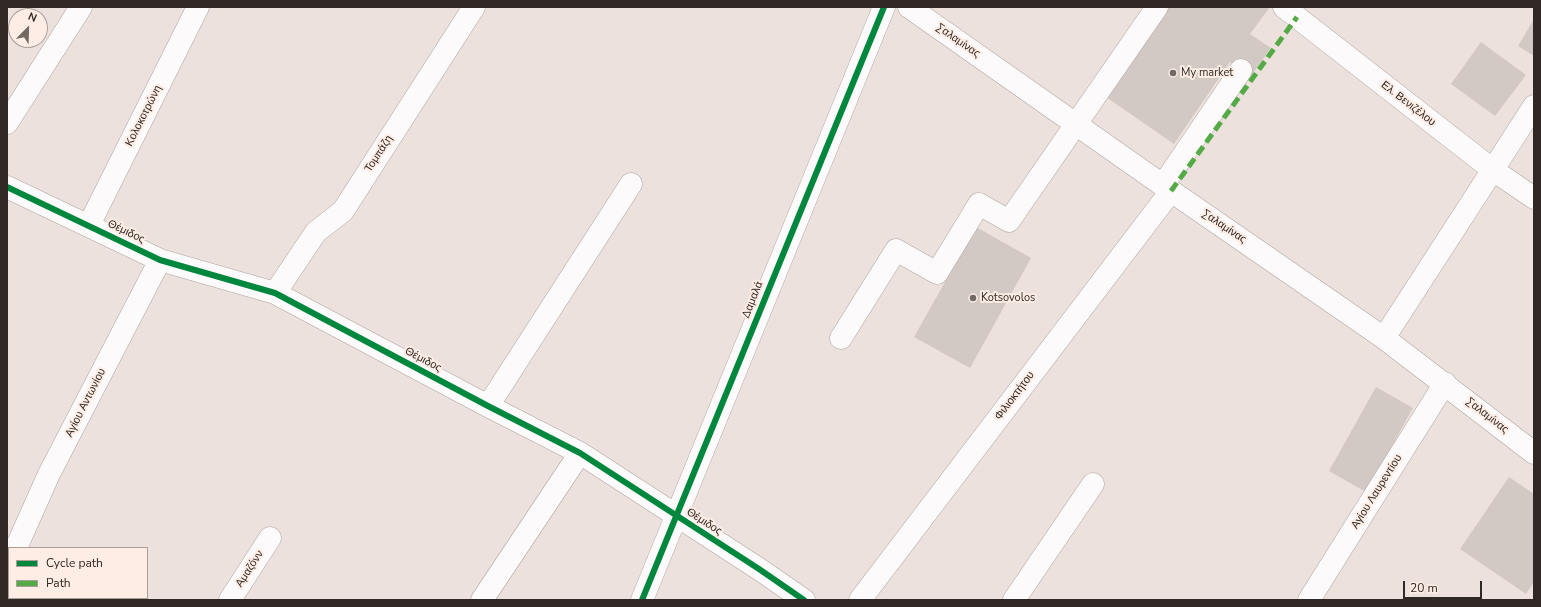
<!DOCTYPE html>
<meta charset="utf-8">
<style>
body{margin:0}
#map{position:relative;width:1541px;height:607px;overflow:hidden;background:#ece1dc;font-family:"Nunito Sans",sans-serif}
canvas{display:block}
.frame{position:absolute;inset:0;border:8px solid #2f2824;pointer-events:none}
.legend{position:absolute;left:8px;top:547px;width:140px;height:52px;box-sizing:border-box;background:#fdede5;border:1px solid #ab9e98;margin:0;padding:5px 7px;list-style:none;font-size:12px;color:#2f2824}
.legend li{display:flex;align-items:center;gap:8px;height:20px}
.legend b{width:20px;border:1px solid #ab9e98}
.north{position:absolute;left:8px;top:8px;width:40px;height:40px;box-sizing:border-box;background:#fdede5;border:1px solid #ab9e98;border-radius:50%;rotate:23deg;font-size:11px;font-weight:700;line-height:16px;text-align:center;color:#2f2824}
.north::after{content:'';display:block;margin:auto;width:14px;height:18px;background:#716964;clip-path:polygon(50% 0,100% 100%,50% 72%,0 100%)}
.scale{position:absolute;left:1403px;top:581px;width:79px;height:18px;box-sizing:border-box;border:2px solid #2f2824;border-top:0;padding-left:5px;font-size:12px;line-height:14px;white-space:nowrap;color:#2f2824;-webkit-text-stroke:3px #fdede5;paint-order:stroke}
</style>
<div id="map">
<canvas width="1541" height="607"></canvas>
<div class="frame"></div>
<ul class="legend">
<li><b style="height:5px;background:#00873e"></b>Cycle path</li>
<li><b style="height:5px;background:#54aa44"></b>Path</li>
</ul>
<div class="north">N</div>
<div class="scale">20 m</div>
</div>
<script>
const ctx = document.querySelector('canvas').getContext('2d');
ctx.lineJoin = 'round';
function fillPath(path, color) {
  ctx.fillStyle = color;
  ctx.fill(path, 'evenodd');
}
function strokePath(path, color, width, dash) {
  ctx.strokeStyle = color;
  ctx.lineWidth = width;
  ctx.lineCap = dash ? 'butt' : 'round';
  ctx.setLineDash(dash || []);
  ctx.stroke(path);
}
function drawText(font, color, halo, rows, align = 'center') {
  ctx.font = font + ' "Nunito Sans",sans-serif';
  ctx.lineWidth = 4;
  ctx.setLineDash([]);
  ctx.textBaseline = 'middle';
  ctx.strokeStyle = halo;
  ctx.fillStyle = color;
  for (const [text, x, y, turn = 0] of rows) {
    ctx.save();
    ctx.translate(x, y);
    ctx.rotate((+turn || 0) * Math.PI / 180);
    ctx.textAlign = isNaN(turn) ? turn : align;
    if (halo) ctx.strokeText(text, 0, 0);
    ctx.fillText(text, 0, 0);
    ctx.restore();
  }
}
fillPath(new Path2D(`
 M 1167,7 L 1270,7 L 1250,34 L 1271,48 L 1251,76 L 1230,62 L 1174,144 L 1106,97 Z
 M 1534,19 L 1534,56 L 1518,46 Z
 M 1481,42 L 1526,75 L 1495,116 L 1451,84 Z
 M 976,227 L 1031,258 L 970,368 L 914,337 Z
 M 1376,387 L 1413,408 L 1366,492 L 1329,471 Z
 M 1509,477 L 1534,494 L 1534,582 L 1526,594 L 1460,549 Z`), '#d2c9c4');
const minor = new Path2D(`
 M 1284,7 L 1493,170 L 1534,198
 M 7,123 L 81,7
 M 1163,185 L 1241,70
 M 7,187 L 160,260 L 275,293 L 488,406 L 580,453 L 759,569 L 804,600
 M 89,225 L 198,7
 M 275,293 L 316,232 L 343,211 L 474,7
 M 841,338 L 896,250 L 937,273 L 979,204 L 1009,221 L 1157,7
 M 1384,338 L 1534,106
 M 488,406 L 631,184
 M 16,548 L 49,474 L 160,260
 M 7,567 L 9,562
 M 230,600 L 270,538
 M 482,600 L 580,453
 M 642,600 L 884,7
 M 860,600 L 1171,191
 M 1014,600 L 1093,484
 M 1309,600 L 1445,383`);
const major = new Path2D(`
 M 909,7 L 1171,191 L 1384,338 L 1534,453`);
strokePath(minor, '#aea5a1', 23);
strokePath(major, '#aea5a1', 23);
strokePath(minor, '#fcfafa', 22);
strokePath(major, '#fcfafa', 22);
strokePath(new Path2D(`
 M 1171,191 L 1297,17`), '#54aa44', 5, [10, 5]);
strokePath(new Path2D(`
 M 7,187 L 160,260 L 275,293 L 488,406 L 580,453 L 759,569 L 804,600
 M 642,600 L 884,7`), '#00873e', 6);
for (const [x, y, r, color] of [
 [1173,73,4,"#716964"],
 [973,298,4,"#716964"]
]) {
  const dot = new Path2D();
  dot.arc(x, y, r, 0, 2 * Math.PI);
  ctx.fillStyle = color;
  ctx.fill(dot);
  strokePath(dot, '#fdede5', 1.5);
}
drawText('11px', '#2f2824', '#fdede5', [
 ["Σαλαμίνας",958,41,35],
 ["Ελ. Βενιζέλου",1408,104,38],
 ["Κολοκοτρώνη",144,116,-63],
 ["Τομπάζη",379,154,-57],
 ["Σαλαμίνας",1224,227,34],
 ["Θέμιδος",126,232,26],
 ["Δαμαλά",753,300,-68],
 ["Θέμιδος",423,360,28],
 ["Φιλιοκτήτου",1015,396,-53],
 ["Αγίου Αντωνίου",86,403,-63],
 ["Σαλαμίνας",1487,416,38],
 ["Αγίου Λαυρεντίου",1377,492,-58],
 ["Θέμιδος",704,522,33],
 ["Αμαζόνν",250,569,-57]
]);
drawText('11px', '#2f2824', '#fdede5', [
 ["My market",1181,73],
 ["Kotsovolos",981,298]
], 'left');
</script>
